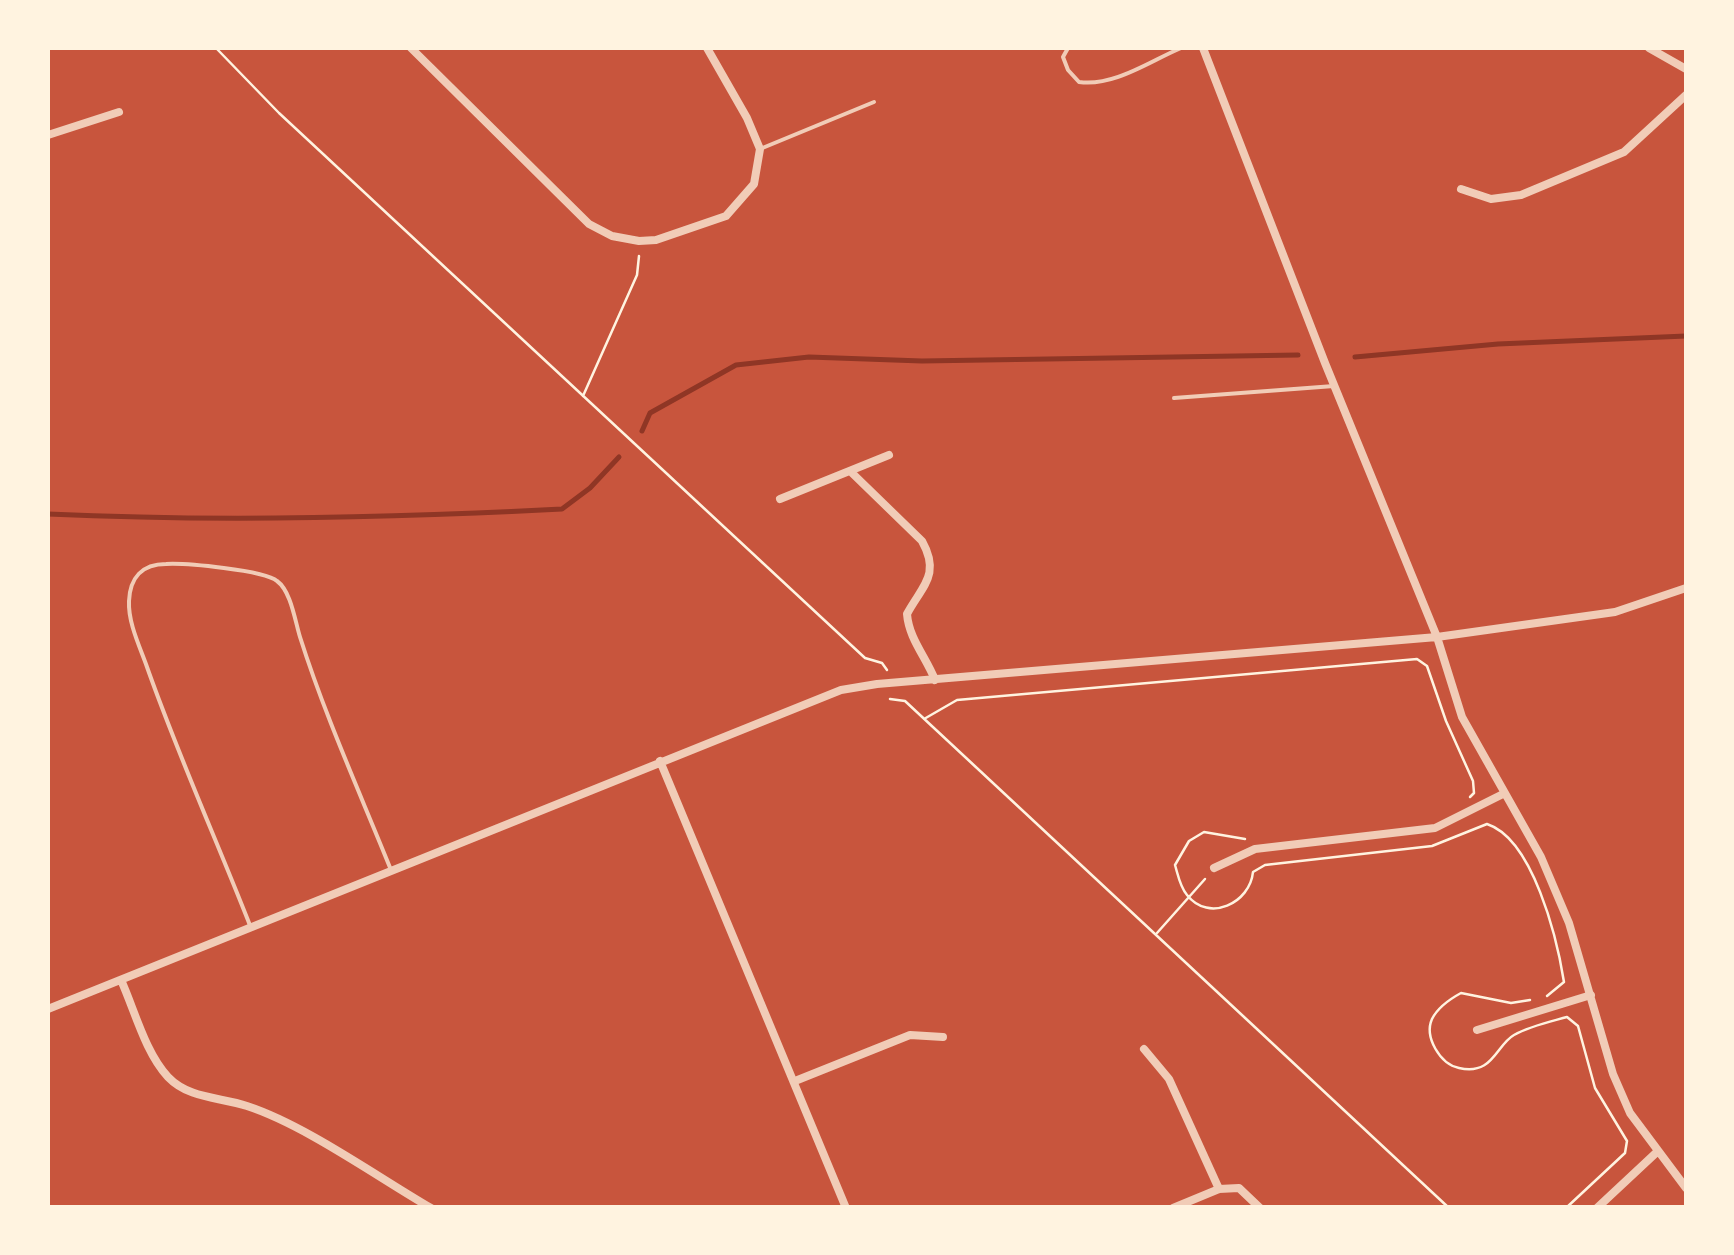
<!DOCTYPE html>
<style>
body{margin:0}
#map{position:relative;width:1734px;height:1255px;overflow:hidden;background:#c8553d;font-family:"Sofia Sans Condensed",sans-serif}
canvas{display:block}
.frame{position:absolute;inset:0;border:50px solid #fff3e0;pointer-events:none}
</style>
<div id="map">
<canvas width="1734" height="1255"></canvas>
<div class="frame"></div>
</div>
<script>
const ctx = document.querySelector('canvas').getContext('2d');
ctx.lineJoin = 'round';
function strokePath(path, color, width, dash) {
  ctx.strokeStyle = color;
  ctx.lineWidth = width;
  ctx.lineCap = dash ? 'butt' : 'round';
  ctx.setLineDash(dash || []);
  ctx.stroke(path);
}
strokePath(new Path2D(`
 M 1355,357 L 1498,344 L 1686,336
 M 642,431 L 650,413 L 736,365 L 809,357 L 922,361 L 1298,355
 M 48,514 C 220,522 390,518 562,509 L 590,488 L 619,457`), '#8f3625', 5);
strokePath(new Path2D(`
 M 216,48 L 279,113 L 865,658 L 882,663 L 887,670
 M 583,396 L 637,275 L 639,256
 M 890,699 L 905,701 L 1449,1208
 M 924,719 L 957,700 L 1417,659 L 1427,666 L 1446,721 L 1473,781 L 1474,793 L 1470,797
 M 1245,839 L 1204,832 L 1189,841 L 1175,865 C 1178,875 1180,887 1187,895 C 1209,923 1250,903 1253,872 L 1265,865 L 1432,846 L 1487,824 C 1533,839 1557,938 1564,982 L 1547,996
 M 1157,933 L 1205,879
 M 1530,1000 L 1511,1003 L 1461,993 C 1450,999 1438,1007 1432,1019 C 1424,1037 1440,1064 1459,1068 C 1493,1076 1496,1045 1514,1035 C 1530,1026 1549,1022 1567,1017 L 1578,1026 L 1595,1088 L 1627,1141 L 1625,1153 L 1566,1208`), '#fff3e0', 2.5);
strokePath(new Path2D(`
 M 1068,48 L 1063,57 L 1068,70 L 1079,82 C 1114,87 1150,61 1181,48
 M 760,149 L 874,102
 M 1174,398 L 1334,386
 M 251,928 C 217,841 178,755 147,667 C 140,647 128,623 129,601 C 130,578 142,564 166,564 C 185,563 264,570 277,581 C 291,591 295,621 300,637 C 325,716 360,793 391,870`), '#f1ccb7', 4);
strokePath(new Path2D(`
 M 411,48 L 589,224 L 612,236 L 639,241 L 656,240 L 726,216 L 754,184 L 760,149 L 747,118 L 707,48
 M 1203,48 L 1325,363 L 1437,637 L 1462,717 L 1541,857 L 1569,923 L 1613,1074 L 1630,1113 L 1686,1188
 M 1649,48 L 1686,69
 M 48,135 L 119,112
 M 1461,189 L 1491,199 L 1521,195 L 1624,152 L 1686,95
 M 850,471 L 922,541 C 941,575 922,586 907,614 C 909,639 926,657 935,680
 M 780,499 L 889,455
 M 660,761 L 846,1208
 M 1214,868 L 1255,849 L 1435,828 L 1505,793
 M 121,980 C 135,1011 145,1052 168,1077 C 189,1099 220,1097 247,1106 C 305,1125 376,1176 431,1208
 M 48,1009 L 841,690 L 877,684 L 1437,637 L 1615,612 L 1686,588
 M 1477,1030 L 1591,995
 M 1144,1049 L 1169,1079 L 1219,1189
 M 795,1081 L 910,1035 L 943,1037
 M 1173,1208 L 1219,1189 L 1239,1188 L 1260,1208
 M 1597,1208 L 1658,1151`), '#f1ccb7', 8);
</script>
